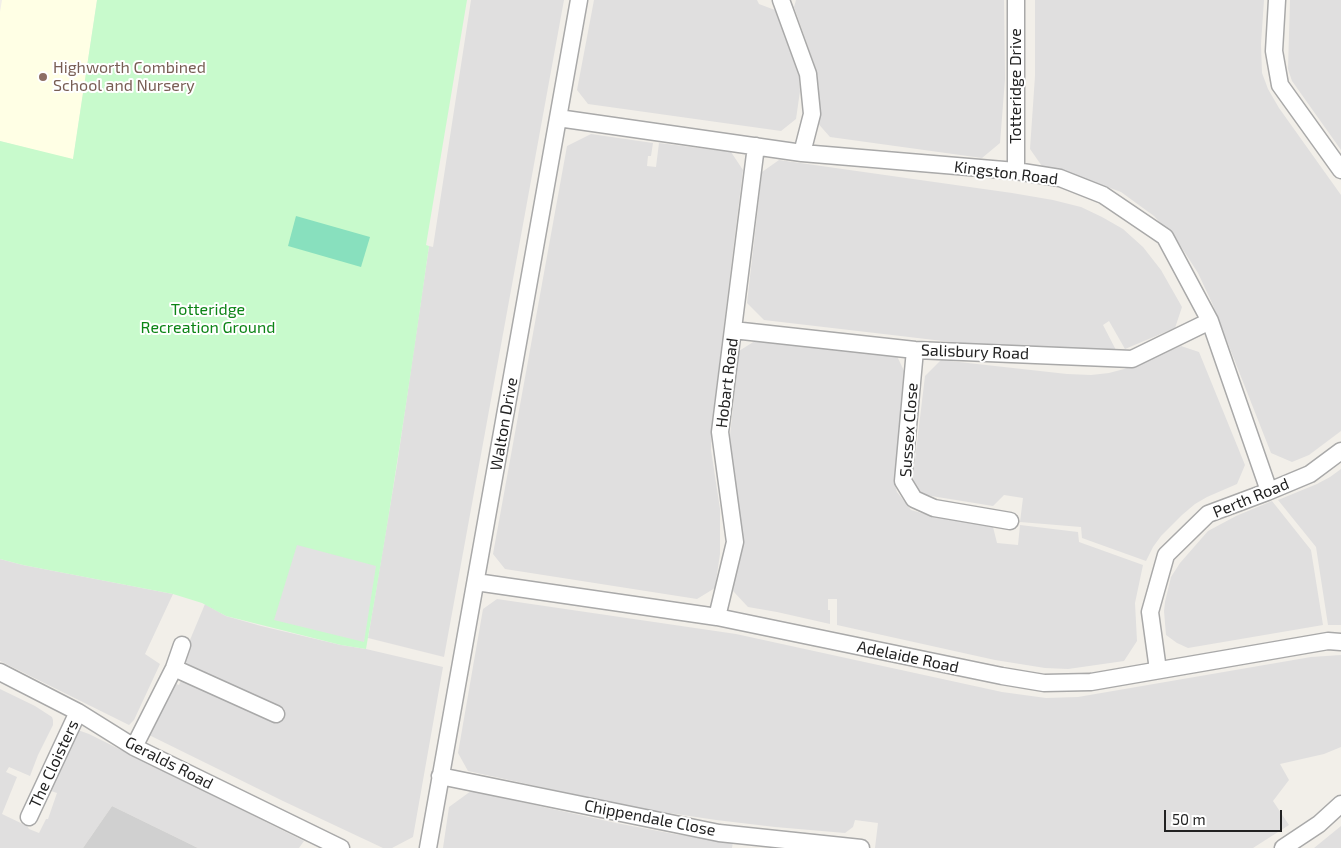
<!DOCTYPE html>
<style>
body{margin:0}
#map{position:relative;width:1341px;height:848px;overflow:hidden;background:#f2efe9;font-family:"Exo 2",sans-serif}
canvas{display:block}
.scale{position:absolute;left:1164px;top:810px;width:118px;height:22px;box-sizing:border-box;border:2px solid #222;border-top:0;padding-left:6px;font-size:15px;line-height:18px;white-space:nowrap;color:#222;-webkit-text-stroke:4px #fff;paint-order:stroke}
</style>
<div id="map">
<canvas width="1341" height="848"></canvas>
<div class="scale">50 m</div>
</div>
<script>
const ctx = document.querySelector('canvas').getContext('2d');
ctx.lineJoin = 'round';
function fillPath(path, color) {
  ctx.fillStyle = color;
  ctx.fill(path, 'evenodd');
}
function strokePath(path, color, width, dash) {
  ctx.strokeStyle = color;
  ctx.lineWidth = width;
  ctx.lineCap = dash ? 'butt' : 'round';
  ctx.setLineDash(dash || []);
  ctx.stroke(path);
}
function drawText(font, color, halo, rows, align = 'center') {
  ctx.font = font + ' "Exo 2",sans-serif';
  ctx.lineWidth = 4;
  ctx.setLineDash([]);
  ctx.textBaseline = 'middle';
  ctx.strokeStyle = halo;
  ctx.fillStyle = color;
  for (const [text, x, y, turn = 0] of rows) {
    ctx.save();
    ctx.translate(x, y);
    ctx.rotate((+turn || 0) * Math.PI / 180);
    ctx.textAlign = isNaN(turn) ? turn : align;
    if (halo) ctx.strokeText(text, 0, 0);
    ctx.fillText(text, 0, 0);
    ctx.restore();
  }
}
fillPath(new Path2D(`
 M 471,0 L 564,0 L 444,657 L 368,638 L 397,465 L 429,246 L 433,247 Z
 M 594,0 L 757,0 L 759,4 L 775,10 L 799,76 L 800,91 L 796,119 L 781,131 L 588,104 L 577,90 Z
 M 796,0 L 1004,0 L 1005,79 L 1000,143 L 982,158 L 830,137 L 815,120 L 819,92 L 817,72 L 794,7 Z
 M 1035,0 L 1264,0 L 1261,44 L 1262,73 L 1268,89 L 1279,108 L 1341,195 L 1341,431 L 1309,455 L 1292,462 L 1271,453 L 1212,303 L 1198,273 L 1178,242 L 1154,216 L 1121,192 L 1080,177 L 1044,169 L 1030,149 L 1035,76 Z
 M 1290,0 L 1341,0 L 1341,150 L 1292,81 L 1288,69 Z
 M 591,134 L 653,143 L 651,156 L 648,156 L 647,166 L 656,167 L 659,143 L 731,152 L 743,170 L 712,422 L 711,450 L 720,509 L 720,554 L 715,588 L 697,599 L 505,569 L 493,554 L 567,146 Z
 M 779,160 L 1012,193 L 1053,200 L 1081,207 L 1102,217 L 1123,229 L 1143,247 L 1161,270 L 1182,307 L 1175,328 L 1125,349 L 1109,321 L 1103,325 L 1117,352 L 1071,356 L 764,320 L 747,303 L 762,172 Z
 M 758,339 L 896,354 L 905,373 L 894,481 L 897,492 L 911,510 L 925,514 L 993,527 L 997,543 L 1018,545 L 1020,525 L 1078,532 L 1079,542 L 1143,565 L 1135,603 L 1137,641 L 1124,661 L 1068,669 L 1045,668 L 995,660 L 837,625 L 837,599 L 828,599 L 828,610 L 830,610 L 830,624 L 777,612 L 748,607 L 733,591 L 739,555 L 730,435 L 739,351 Z
 M 1181,346 L 1199,352 L 1245,465 L 1237,484 L 1207,497 L 1195,504 L 1182,515 L 1161,536 L 1153,547 L 1146,561 L 1082,538 L 1081,527 L 1020,522 L 1023,498 L 1004,495 L 993,506 L 925,495 L 919,491 L 914,484 L 913,476 L 925,376 L 941,360 L 1067,374 L 1091,375 L 1109,373 L 1124,369 Z
 M 1341,469 L 1341,625 L 1328,625 L 1316,547 L 1278,500 L 1317,484 L 1330,477 Z
 M 1272,501 L 1311,550 L 1323,625 L 1188,648 L 1177,643 L 1166,635 L 1164,611 L 1165,602 L 1171,577 L 1180,563 L 1208,531 L 1236,516 Z
 M 0,559 L 23,565 L 173,594 L 145,654 L 160,664 L 134,720 L 129,725 L 0,661 Z
 M 497,599 L 736,634 L 1002,692 L 1046,698 L 1078,697 L 1311,657 L 1341,655 L 1341,747 L 1324,754 L 1280,764 L 1289,780 L 1273,801 L 1289,825 L 1253,848 L 875,848 L 878,823 L 855,820 L 853,827 L 845,833 L 775,827 L 716,820 L 636,808 L 468,771 L 458,753 L 483,609 Z
 M 205,604 L 226,616 L 261,626 L 341,645 L 366,649 L 443,667 L 413,837 L 392,848 L 383,848 L 283,801 L 149,735 L 171,682 L 179,685 L 183,676 L 199,683 L 204,672 L 184,662 L 182,659 Z
 M 0,689 L 35,706 L 52,717 L 53,720 L 53,725 L 38,755 L 30,776 L 9,767 L 6,772 L 17,777 L 2,814 L 27,826 L 29,829 L 39,833 L 46,819 L 48,819 L 57,793 L 42,788 L 75,729 L 89,734 L 304,841 L 299,848 L 198,848 L 112,806 L 83,848 L 0,848 Z
 M 471,791 L 616,823 L 674,834 L 733,842 L 732,848 L 443,848 L 449,807 Z
 M 1341,826 L 1341,848 L 1314,848 Z`), '#e0dfdf');
fillPath(new Path2D(`
 M 2,0 L 97,0 L 73,160 L 0,141 L 0,12 Z`), '#ffffe5');
fillPath(new Path2D(`
 M 112,806 L 198,848 L 83,848 Z`), '#d0d0d0');
fillPath(new Path2D(`
 M 97,0 L 467,0 L 426,245 L 429,246 C 410,381 390,515 366,649 L 341,645 L 226,616 L 202,603 L 173,594 L 23,565 L 0,559 L 0,141 L 73,159 Z`), '#c8facc');
fillPath(new Path2D(`
 M 296,216 L 370,237 L 361,267 L 288,246 Z`), '#88e0be');
fillPath(new Path2D(`
 M 297,545 L 376,566 L 364,642 L 274,620 Z`), '#e2e2e2');
const minor = new Path2D(`
 M 781,0 L 808,74 L 812,114 L 802,153
 M 1016,0 L 1016,171
 M 1277,0 L 1274,51 L 1280,85 L 1341,170
 M 558,118 L 802,153 L 1016,171 L 1060,178 L 1103,195 L 1165,237 L 1210,321 L 1269,491
 M 733,330 L 915,350 L 1132,359 L 1210,321
 M 915,350 L 903,481 L 914,499 L 934,508 L 1010,521
 M 476,582 L 717,617 L 1002,676 L 1044,683 L 1091,682 L 1328,641 L 1341,642
 M 717,617 L 735,542 L 720,432 L 756,146
 M 174,668 L 276,714
 M 1158,670 L 1150,612 L 1166,555 L 1208,514 L 1267,492 L 1310,474 L 1341,451
 M 0,672 L 78,712 L 134,747 L 341,848
 M 134,747 L 174,668 L 182,645
 M 440,776 L 719,833 L 861,848
 M 29,817 L 78,712
 M 428,848 L 579,0
 M 1283,848 L 1319,824 L 1341,804`);
strokePath(minor, '#a9a9a9', 19);
strokePath(minor, '#fff', 16);
for (const [x, y, r, color] of [
 [43,77,5,"#8d6e63"]
]) {
  const dot = new Path2D();
  dot.arc(x, y, r, 0, 2 * Math.PI);
  ctx.fillStyle = color;
  ctx.fill(dot);
  strokePath(dot, '#fff', 2);
}
drawText('16px', '#785e54', '#fff', [
 ["Highworth Combined",53,68],
 ["School and Nursery",53,86]
], 'left');
drawText('16px', '#222', '#fff', [
 ["Totteridge Drive",1016,86,-90],
 ["Kingston Road",1006,173,7],
 ["Salisbury Road",975,352,2],
 ["Hobart Road",727,383,-83],
 ["Walton Drive",504,424,-80],
 ["Sussex Close",909,430,-86],
 ["Perth Road",1251,498,-22],
 ["Adelaide Road",908,657,12],
 ["Geralds Road",169,763,27],
 ["The Cloisters",54,764,-65],
 ["Chippendale Close",650,818,11]
]);
drawText('16px', '#0c8416', '#fff', [
 ["Totteridge",208,310],
 ["Recreation Ground",208,328]
]);
</script>
